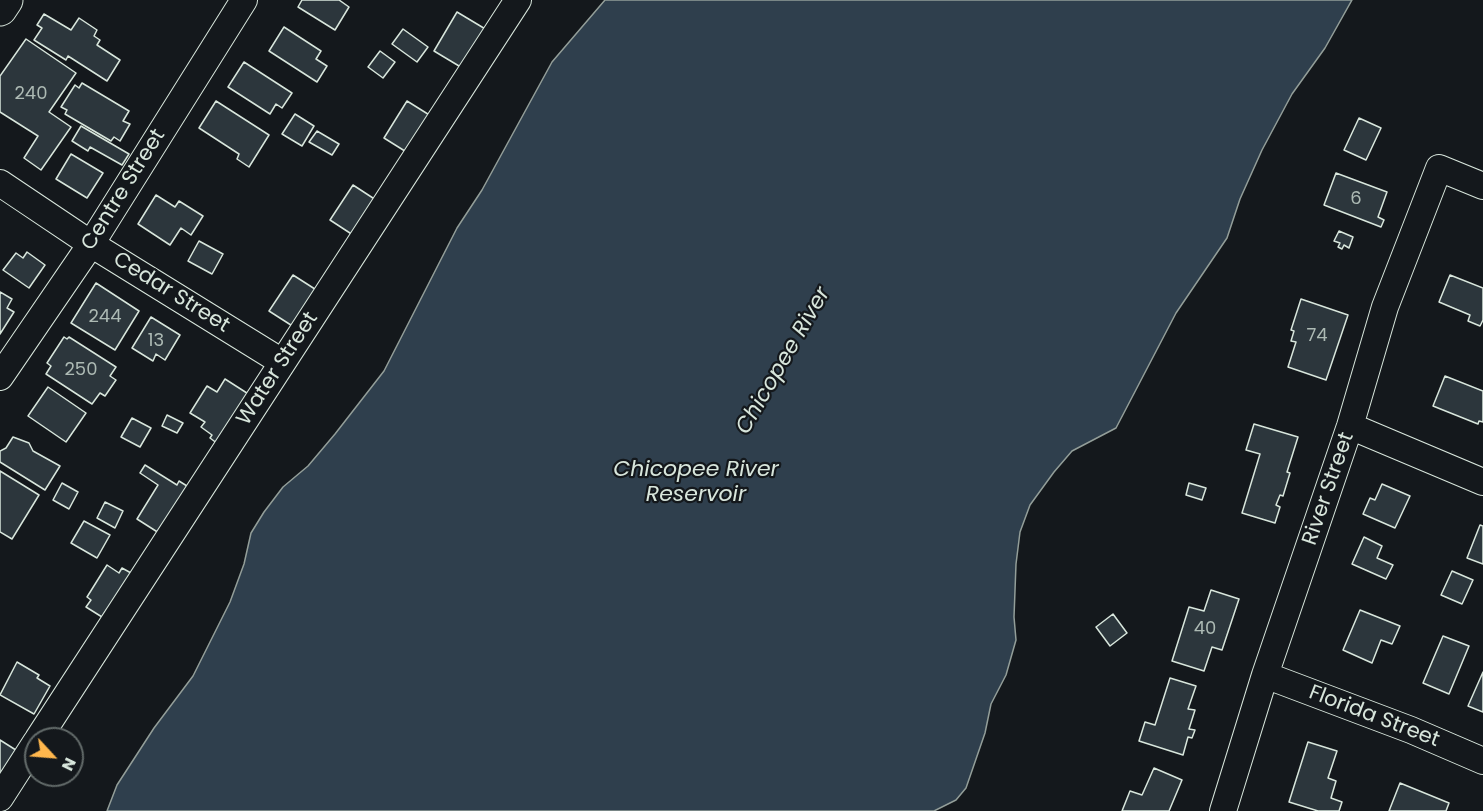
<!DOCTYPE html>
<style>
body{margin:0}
#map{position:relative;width:1483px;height:811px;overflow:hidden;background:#14181c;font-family:Poppins,sans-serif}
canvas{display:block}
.north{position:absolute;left:24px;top:727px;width:60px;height:60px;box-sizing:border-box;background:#14181c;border:2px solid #626a69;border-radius:50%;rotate:116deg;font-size:16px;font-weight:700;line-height:24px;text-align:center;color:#d8e6dc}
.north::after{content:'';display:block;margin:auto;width:21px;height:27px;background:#ffb74d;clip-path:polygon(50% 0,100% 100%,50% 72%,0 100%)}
</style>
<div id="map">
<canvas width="1483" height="811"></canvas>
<div class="north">N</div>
</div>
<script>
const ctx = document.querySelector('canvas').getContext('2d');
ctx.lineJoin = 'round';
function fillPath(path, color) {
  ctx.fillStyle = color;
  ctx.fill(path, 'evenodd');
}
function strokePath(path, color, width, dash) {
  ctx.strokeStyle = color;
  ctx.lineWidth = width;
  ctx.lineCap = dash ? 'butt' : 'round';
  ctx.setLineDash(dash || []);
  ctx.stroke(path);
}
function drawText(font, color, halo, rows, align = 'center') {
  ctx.font = font + ' Poppins,sans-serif';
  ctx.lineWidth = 4.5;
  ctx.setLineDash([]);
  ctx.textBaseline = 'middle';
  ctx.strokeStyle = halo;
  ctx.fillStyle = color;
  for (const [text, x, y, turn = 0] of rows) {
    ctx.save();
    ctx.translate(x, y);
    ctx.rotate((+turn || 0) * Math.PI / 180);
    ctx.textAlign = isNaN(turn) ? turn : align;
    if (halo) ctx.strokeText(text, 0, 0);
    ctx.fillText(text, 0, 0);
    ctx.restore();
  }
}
const water = new Path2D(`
 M 605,0 L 1352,0 L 1325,48 L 1292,94 L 1262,150 L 1240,199 L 1227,238 L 1176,313 L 1116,428 L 1072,451 L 1054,472 L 1030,505 L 1020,532 L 1016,564 L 1014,617 L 1016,640 L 1006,675 L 991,704 L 985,733 L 966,788 L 956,800 L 934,811 L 107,811 L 117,785 L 154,728 L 193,676 L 230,602 L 244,564 L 251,533 L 264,512 L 283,487 L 308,466 L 335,434 L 384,371 L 457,228 L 482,190 L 552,62 Z`);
fillPath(water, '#2f3f4d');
strokePath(water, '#939e99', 1.5);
const building = new Path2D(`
 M 302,0 L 339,0 L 349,7 L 335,30 L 298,7 Z
 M 457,12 L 487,30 L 464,69 L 434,51 Z
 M 44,14 L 71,30 L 79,18 L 97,30 L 94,36 L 100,40 L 97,45 L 120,60 L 107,81 L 68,56 L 66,60 L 34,40 L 42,28 L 37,25 Z
 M 284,27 L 321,51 L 316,59 L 327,66 L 317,82 L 269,51 Z
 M 403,29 L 428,47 L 417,62 L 392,44 Z
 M 26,39 L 76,73 L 49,112 L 71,127 L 41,170 L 24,158 L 38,136 L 0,112 L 0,76 Z
 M 380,51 L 395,62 L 383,78 L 368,67 Z
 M 244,62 L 292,93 L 282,108 L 276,104 L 270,114 L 228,87 Z
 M 82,83 L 129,111 L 123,121 L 130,124 L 120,141 L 114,137 L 111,141 L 65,114 L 67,110 L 61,107 L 75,85 L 79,88 Z
 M 216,101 L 269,135 L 249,167 L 237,159 L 239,154 L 199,128 Z
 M 407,101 L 431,116 L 408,153 L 384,138 Z
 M 295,114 L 314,126 L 302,146 L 282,134 Z
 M 1359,118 L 1381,128 L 1366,160 L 1344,150 Z
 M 81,126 L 129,154 L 122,165 L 90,147 L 88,151 L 72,141 Z
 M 317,131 L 339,144 L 332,155 L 309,142 Z
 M 71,154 L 103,173 L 87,198 L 56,179 Z
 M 1336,173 L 1387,192 L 1378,217 L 1384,220 L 1381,227 L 1324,205 Z
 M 353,185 L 376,200 L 353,235 L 330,220 Z
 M 156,195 L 175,207 L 179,201 L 203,216 L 191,235 L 181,228 L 170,245 L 138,224 Z
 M 1339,231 L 1353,237 L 1349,248 L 1344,245 L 1342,249 L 1338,247 L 1340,243 L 1334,241 Z
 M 199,241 L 223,254 L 212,274 L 188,261 Z
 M 27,252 L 45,265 L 29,288 L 3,270 L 16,253 L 23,258 Z
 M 293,275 L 318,291 L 294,327 L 269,311 Z
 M 1450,275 L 1483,288 L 1483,320 L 1480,326 L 1468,321 L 1470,315 L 1439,302 Z
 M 96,283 L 139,311 L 115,350 L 71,323 Z
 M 0,292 L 12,299 L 7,308 L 14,312 L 0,334 Z
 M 1301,299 L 1348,315 L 1326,380 L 1288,367 L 1296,342 L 1291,341 L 1294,331 L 1291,330 Z
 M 151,317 L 180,335 L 165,360 L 156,354 L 153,361 L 132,348 Z
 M 64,337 L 67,339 L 69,337 L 116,367 L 110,376 L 116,380 L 105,396 L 100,393 L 92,404 L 46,374 L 51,366 L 47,363 Z
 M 1445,376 L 1483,391 L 1483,422 L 1479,421 L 1478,424 L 1433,406 Z
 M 225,379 L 250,395 L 218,444 L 210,438 L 212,435 L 201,427 L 205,422 L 190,413 L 207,386 L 217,392 Z
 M 48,387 L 86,413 L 66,442 L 28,416 Z
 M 167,415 L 183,423 L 177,433 L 162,426 Z
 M 132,418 L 151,428 L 140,447 L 121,437 Z
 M 1254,424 L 1298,437 L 1287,472 L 1290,473 L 1283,496 L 1280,495 L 1276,505 L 1280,507 L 1275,523 L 1242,513 L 1260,454 L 1246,450 Z
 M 13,437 L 29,443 L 33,451 L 60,466 L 45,490 L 0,462 L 0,451 L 6,448 Z
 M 145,465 L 177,485 L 179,481 L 187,486 L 159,533 L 137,519 L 158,485 L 140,473 Z
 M 0,471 L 39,495 L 12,539 L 0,532 Z
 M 62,483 L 78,492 L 69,509 L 53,500 Z
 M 1189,483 L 1206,488 L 1202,500 L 1186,495 Z
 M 1382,484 L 1410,496 L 1395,528 L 1363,514 L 1370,498 L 1375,500 Z
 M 105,502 L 123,511 L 115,528 L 97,518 Z
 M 84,521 L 110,535 L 97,558 L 71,543 Z
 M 1480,525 L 1483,526 L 1483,564 L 1467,558 Z
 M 1364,537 L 1382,546 L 1377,558 L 1393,565 L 1386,579 L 1352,564 Z
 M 107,565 L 119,573 L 122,568 L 131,573 L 112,612 L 107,609 L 102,617 L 86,607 L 91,600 L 87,597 Z
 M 1452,571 L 1473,580 L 1462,604 L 1441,595 Z
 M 1211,590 L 1239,599 L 1222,650 L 1212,647 L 1204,671 L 1172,661 L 1189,607 L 1204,611 Z
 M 1360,610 L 1400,626 L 1392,644 L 1381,640 L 1372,663 L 1343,650 Z
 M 1113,614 L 1127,633 L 1110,646 L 1096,627 Z
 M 1443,636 L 1469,646 L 1449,694 L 1423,683 Z
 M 17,662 L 39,675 L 37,678 L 50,686 L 34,714 L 0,695 Z
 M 1483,672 L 1483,712 L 1468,706 Z
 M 1170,678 L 1196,686 L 1188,709 L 1195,710 L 1189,729 L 1195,730 L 1192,738 L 1188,737 L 1183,755 L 1139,741 L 1145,722 L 1155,725 Z
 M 0,740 L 19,752 L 0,782 Z
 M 1308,742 L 1337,751 L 1328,778 L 1336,781 L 1331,798 L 1342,802 L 1339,811 L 1318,811 L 1289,802 Z
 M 1154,768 L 1182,780 L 1169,811 L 1122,811 L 1130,791 L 1142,795 Z
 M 1400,783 L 1449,803 L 1446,811 L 1389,811 Z`);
fillPath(building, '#2c363c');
strokePath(building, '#d8e6dc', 1.5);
const minor = new Path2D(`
 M 0,183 L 91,244 L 282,362
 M 0,377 L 91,244 L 244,0
 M 1350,426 L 1483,482
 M 1265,675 L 1411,730 L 1483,761
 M 38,739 L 518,0
 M 0,798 L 36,742
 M 1223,811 L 1265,675 L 1350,426 L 1385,307 L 1439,168 L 1483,186`);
const major = new Path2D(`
 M 0,9 L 6,0`);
strokePath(minor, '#d8e6dc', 28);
strokePath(major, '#d8e6dc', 35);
strokePath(minor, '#14181c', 26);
strokePath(major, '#14181c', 33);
drawText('18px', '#adbab4', null, [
 ["240",31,94],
 ["6",1356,199],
 ["244",105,317],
 ["74",1317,336],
 ["13",156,341],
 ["250",81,370],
 ["40",1205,629]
]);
drawText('21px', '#d8e6dc', '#14181c', [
 ["Centre Street",124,190,-58],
 ["Cedar Street",171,293,32],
 ["Water Street",278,369,-57],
 ["River Street",1329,489,-71],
 ["Florida Street",1374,717,21]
]);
drawText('italic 22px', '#d8e6dc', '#14181c', [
 ["Chicopee River",784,361,-60],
 ["Chicopee River",696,470],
 ["Reservoir",696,495]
]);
</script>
